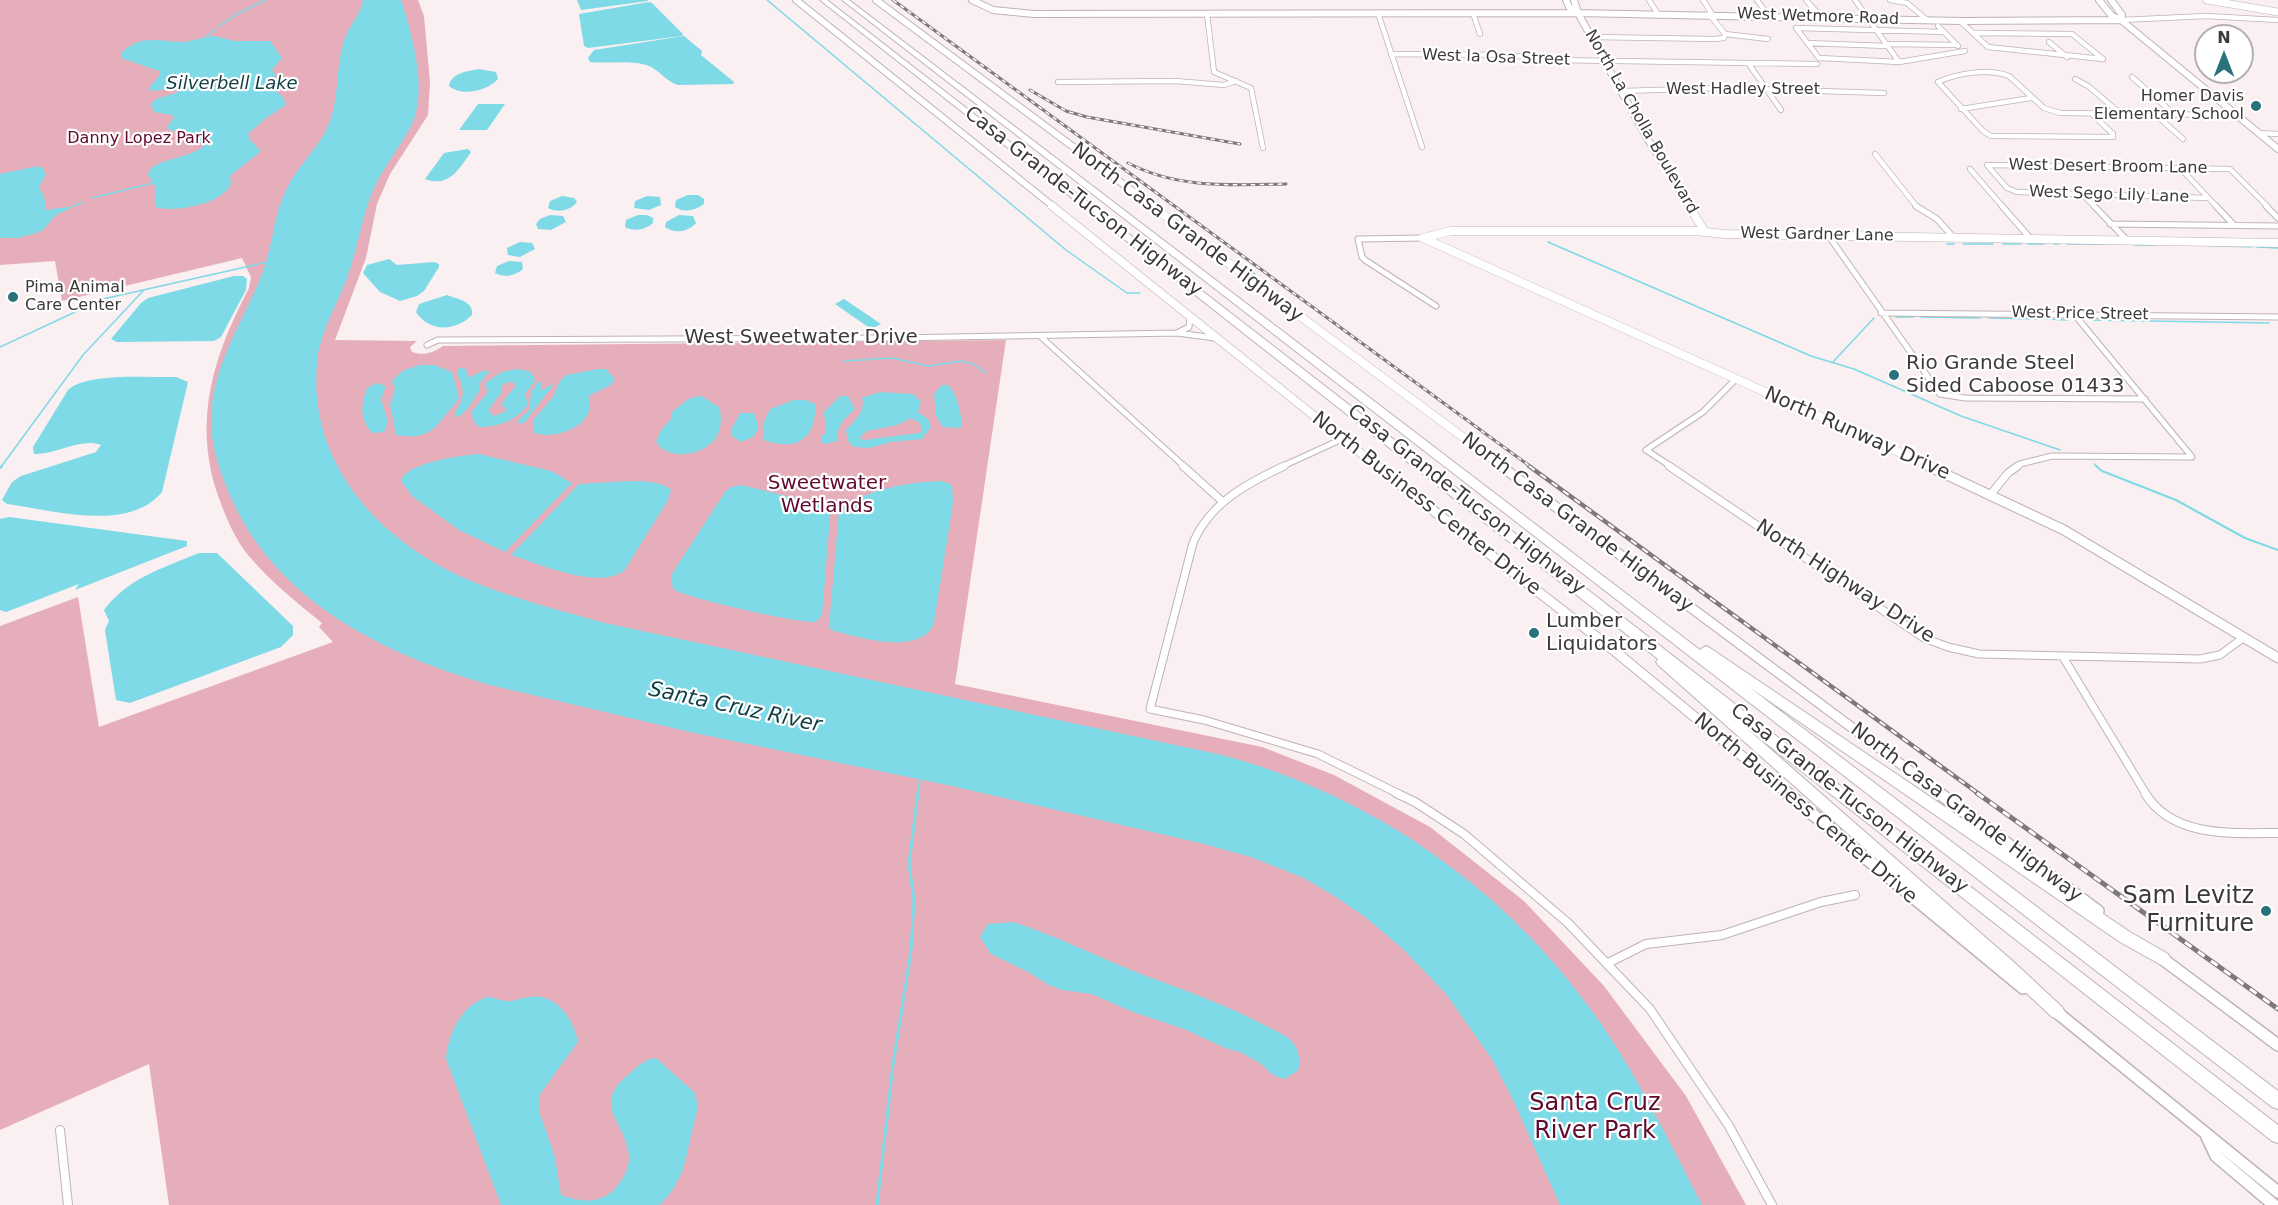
<!DOCTYPE html>
<style>
body{margin:0}
#map{position:relative;width:2278px;height:1205px;overflow:hidden;background:#faeff1;font-family:"DejaVu Sans",sans-serif}
canvas{display:block}
.north{position:absolute;left:2194px;top:24px;width:60px;height:60px;box-sizing:border-box;background:#fff;border:2px solid #b2b0b0;border-radius:50%;rotate:0deg;font-size:16px;font-weight:700;line-height:24px;text-align:center;color:#3e393a}
.north::after{content:'';display:block;margin:auto;width:21px;height:27px;background:#29727b;clip-path:polygon(50% 0,100% 100%,50% 72%,0 100%)}
</style>
<div id="map">
<canvas width="2278" height="1205"></canvas>
<div class="north">N</div>
</div>
<script>
const ctx = document.querySelector('canvas').getContext('2d');
ctx.lineJoin = 'round';
function fillPath(path, color) {
  ctx.fillStyle = color;
  ctx.fill(path, 'evenodd');
}
function strokePath(path, color, width, dash) {
  ctx.strokeStyle = color;
  ctx.lineWidth = width;
  ctx.lineCap = dash ? 'butt' : 'round';
  ctx.setLineDash(dash || []);
  ctx.stroke(path);
}
function drawText(font, color, halo, rows, align = 'center') {
  ctx.font = font + ' "DejaVu Sans",sans-serif';
  ctx.lineWidth = 4.5;
  ctx.setLineDash([]);
  ctx.textBaseline = 'middle';
  ctx.strokeStyle = halo;
  ctx.fillStyle = color;
  for (const [text, x, y, turn = 0] of rows) {
    ctx.save();
    ctx.translate(x, y);
    ctx.rotate((+turn || 0) * Math.PI / 180);
    ctx.textAlign = isNaN(turn) ? turn : align;
    if (halo) ctx.strokeText(text, 0, 0);
    ctx.fillText(text, 0, 0);
    ctx.restore();
  }
}
fillPath(new Path2D(`
 M 0,0 L 418,0 L 424,16 L 430,82 L 428,115 L 390,174 L 377,204 L 366,258 L 335,340 L 417,341 L 410,347 L 412,352 C 424,356 433,353 443,346 L 1006,340 L 955,684 L 1262,747 L 1334,775 L 1430,827 L 1524,901 L 1604,986 L 1686,1096 L 1746,1205 L 169,1205 L 149,1064 L 0,1130 L 0,626 L 78,597 L 99,727 L 333,642 L 319,627 L 322,623 C 296,602 270,581 248,555 C 235,539 226,518 219,498 C 192,422 213,357 249,288 L 251,277 L 242,258 L 62,301 L 55,261 L 0,265 Z`), '#e6aebb');
fillPath(new Path2D(`
 M 363,0 L 401,0 C 412,34 428,90 412,124 C 400,148 381,169 371,195 C 361,222 357,250 347,278 C 337,305 319,334 317,363 C 308,464 379,540 466,579 C 511,598 558,610 605,623 L 1222,755 C 1371,795 1502,886 1592,1011 C 1636,1072 1668,1139 1702,1205 L 1560,1205 L 1514,1102 L 1492,1059 L 1446,994 L 1403,949 L 1365,917 L 1336,897 L 1304,878 L 1251,857 L 1200,843 L 952,786 L 690,732 L 490,685 C 383,654 274,601 229,493 C 220,471 211,446 211,422 C 211,364 245,321 264,269 C 273,243 274,214 286,190 C 297,166 318,149 328,126 C 340,99 335,68 344,41 C 348,27 361,14 363,0 Z
 M 577,0 L 647,0 L 648,1 L 581,10 Z
 M 649,2 L 652,3 L 683,34 L 682,36 L 588,48 L 584,46 L 579,14 Z
 M 214,36 L 235,41 L 270,41 L 282,58 L 272,70 L 276,76 L 275,90 L 283,97 L 286,105 L 266,118 L 248,134 L 250,140 L 261,151 L 230,176 L 231,184 C 222,205 172,213 155,207 L 156,188 L 148,175 L 149,170 C 166,156 189,159 205,145 L 197,139 L 168,129 L 167,127 L 174,118 L 172,115 L 154,112 L 151,104 L 156,99 L 179,92 L 174,89 L 151,91 L 149,88 L 160,75 L 159,71 L 121,58 L 121,53 C 141,34 157,41 180,42 C 191,42 203,37 214,36 Z
 M 684,36 L 702,51 L 701,55 L 734,82 L 733,84 L 678,85 C 665,81 659,69 646,65 C 628,60 608,64 590,62 L 588,58 L 594,50 Z
 M 479,69 L 496,72 L 498,79 C 487,91 462,97 449,86 C 451,73 468,71 479,69 Z
 M 478,104 L 505,104 L 487,130 L 459,130 Z
 M 468,149 L 471,152 C 459,169 449,188 425,179 L 444,153 Z
 M 33,167 L 42,167 L 46,174 L 39,187 L 44,196 L 46,210 L 75,206 L 56,215 L 43,230 L 33,234 L 18,238 L 0,238 L 0,174 Z
 M 688,195 L 698,195 L 704,199 L 704,204 C 695,211 684,213 675,207 L 676,200 Z
 M 562,196 L 574,198 L 577,202 C 570,211 557,213 548,208 L 550,201 Z
 M 647,196 L 660,197 L 661,205 L 649,210 L 634,208 L 635,201 Z
 M 550,215 L 563,216 L 566,222 L 551,230 L 538,229 L 536,224 L 540,219 Z
 M 638,215 L 647,215 L 653,218 L 653,223 C 645,230 634,232 625,227 L 626,220 Z
 M 679,215 L 693,216 L 696,223 C 688,232 675,234 665,227 L 666,222 Z
 M 520,242 L 532,243 L 535,249 L 520,257 L 508,255 L 507,248 Z
 M 389,259 L 397,265 L 434,262 L 439,264 L 439,267 L 424,291 L 417,296 L 400,301 L 380,292 L 363,273 L 367,265 Z
 M 509,261 L 522,262 L 523,269 C 515,276 504,278 495,273 L 497,266 Z
 M 234,276 L 243,276 L 247,279 L 246,290 L 221,337 L 214,341 L 117,342 L 111,339 L 141,303 L 148,298 Z
 M 447,295 C 457,299 474,301 472,315 C 455,332 429,332 416,312 L 419,304 Z
 M 844,299 L 881,324 L 871,329 L 835,304 Z
 M 420,365 L 434,365 L 452,372 L 459,398 C 456,404 451,408 447,413 C 432,434 422,439 396,435 L 390,405 L 395,389 L 392,382 C 398,371 409,368 420,365 Z
 M 459,368 L 465,368 L 469,378 L 482,371 L 490,371 L 479,384 L 480,391 C 472,399 467,415 456,417 L 455,412 C 465,399 465,389 457,374 Z
 M 516,369 L 529,371 L 534,376 L 535,381 L 525,394 L 528,404 C 517,421 497,427 479,427 L 473,421 L 472,411 L 488,392 L 485,383 L 502,372 ZM 508,382 L 513,382 L 516,386 L 503,401 L 502,406 L 506,408 L 506,411 L 495,416 L 490,413 L 489,409 L 501,393 L 502,386 Z
 M 598,369 L 606,369 L 615,379 L 611,385 L 590,395 C 589,402 591,407 588,414 C 579,431 549,440 533,432 L 534,419 L 553,397 L 560,381 L 566,375 Z
 M 176,377 L 188,382 L 162,492 C 128,533 53,510 7,504 L 2,500 L 12,482 L 21,476 L 96,452 L 101,445 C 81,437 56,455 34,454 L 33,447 L 68,390 C 88,372 149,378 176,377 Z
 M 538,382 L 541,382 L 542,390 L 555,383 L 524,423 L 516,423 L 529,410 L 531,392 Z
 M 377,383 L 386,386 L 381,399 L 388,422 L 384,432 L 372,433 C 359,417 361,406 367,388 Z
 M 942,385 L 948,385 C 957,393 961,413 962,425 L 960,428 L 943,427 L 936,416 L 934,394 Z
 M 880,392 L 913,394 L 921,402 L 918,412 L 929,420 L 931,427 L 922,439 L 891,442 L 869,448 L 854,447 L 848,441 L 846,430 C 854,421 866,412 862,398 ZM 911,418 L 920,423 L 922,431 L 919,433 L 864,440 L 859,438 L 867,431 L 897,425 Z
 M 702,396 L 720,408 C 721,418 722,427 717,436 C 706,456 666,462 656,441 L 661,430 L 672,418 L 672,412 L 690,398 Z
 M 840,396 L 848,396 L 855,409 C 844,419 837,425 837,441 L 825,444 L 822,443 L 821,436 L 826,433 L 824,412 Z
 M 794,400 L 806,400 L 815,404 C 817,439 796,452 764,440 L 764,422 L 770,409 Z
 M 740,413 L 754,413 L 759,428 L 753,437 L 741,442 L 732,436 L 731,430 Z
 M 479,454 L 551,471 L 572,483 L 505,552 L 459,530 L 412,496 L 401,481 C 405,463 462,455 479,454 Z
 M 942,481 L 952,485 L 953,503 L 934,623 C 921,657 857,637 831,630 L 829,627 L 839,510 C 867,489 908,482 942,481 Z
 M 610,482 C 627,482 658,478 671,490 L 668,500 L 624,571 C 597,590 540,564 511,555 L 579,484 Z
 M 742,485 L 817,504 L 831,505 L 822,616 L 815,622 C 798,623 685,598 673,589 L 671,577 L 673,572 L 725,492 L 731,487 Z
 M 9,517 L 187,541 L 187,546 L 75,590 L 79,584 L 6,612 L 0,610 L 0,519 Z
 M 199,553 L 217,553 L 293,626 L 293,635 L 281,647 L 130,703 L 116,700 L 105,630 L 109,621 L 104,610 C 128,578 163,568 199,553 Z
 M 1013,922 C 1057,936 1098,957 1141,974 C 1181,989 1222,1003 1260,1023 C 1269,1028 1280,1032 1288,1038 C 1299,1047 1301,1058 1298,1071 L 1284,1079 L 1273,1075 L 1260,1063 L 1240,1052 L 1225,1048 L 1184,1029 L 1133,1012 L 1092,994 L 1062,990 L 1049,985 L 1028,972 L 991,954 L 980,937 L 988,924 Z
 M 487,997 C 494,997 499,1000 505,1001 C 513,1002 521,998 528,997 C 556,992 574,1019 578,1042 L 540,1094 L 539,1111 L 555,1157 L 561,1195 C 587,1205 609,1203 624,1176 C 627,1170 630,1161 629,1155 C 624,1119 591,1105 629,1074 C 637,1067 646,1058 656,1058 L 695,1093 L 698,1107 L 683,1170 L 672,1191 L 660,1205 L 501,1205 L 446,1059 C 448,1033 462,1005 487,997 Z`), '#7ddae6');
strokePath(new Path2D(`
 M 767,0 L 1066,250 L 1127,293 L 1140,293
 M 218,27 L 235,15 L 265,0
 M 206,37 L 215,29
 M 92,198 L 153,183
 M 74,206 L 82,202
 M 1548,242 L 1811,356 L 1854,369 L 1961,416 L 2060,450
 M 1947,244 L 1954,244
 M 1963,244 L 1993,244
 M 2003,244 L 2021,244
 M 2028,244 L 2044,244
 M 2054,244 L 2059,244
 M 2067,244 L 2106,244
 M 2115,244 L 2126,244
 M 2135,245 L 2154,245
 M 2197,245 L 2251,247
 M 2257,247 L 2278,248
 M 1241,268 L 1255,274
 M 1896,317 L 1913,317
 M 1921,317 L 1980,318
 M 1989,318 L 2037,319
 M 2046,319 L 2068,320
 M 2091,320 L 2269,323
 M 0,347 L 103,299 L 268,262
 M 844,361 L 892,358 L 928,366 L 961,361 L 973,364 L 986,373
 M 1832,363 L 1874,318
 M 2094,464 L 2098,467
 M 1,467 L 83,355 L 143,291`), '#7ddae6', 1.5);
strokePath(new Path2D(`
 M 2096,466 L 2102,471 L 2176,500 L 2245,538 L 2278,550
 M 0,468 L 2,466
 M 918,794 L 920,776`), '#7ddae6', 2);
strokePath(new Path2D(`
 M 877,1205 L 893,1065 L 911,951 L 914,900 L 909,864 L 918,793`), '#7ddae6', 3);
const streetFar3 = new Path2D(`
 M 1649,0 L 1658,14
 M 1703,0 L 1712,14
 M 1757,0 L 1768,15
 M 1806,0 L 1821,17
 M 1855,0 L 1899,62
 M 1890,0 L 1907,3 L 1927,20
 M 1378,13 L 1422,147
 M 1473,13 L 1480,34
 M 1207,14 L 1214,72 L 1251,88 L 1263,148
 M 1709,14 L 1725,34
 M 2121,20 L 2206,16 L 2278,20
 M 1960,21 L 1988,47 L 2103,59
 M 1938,26 L 1958,46
 M 1796,28 L 1819,58 L 1899,62 L 1965,51
 M 1796,28 L 1944,32
 M 1974,33 L 2072,34 L 2103,59
 M 1592,37 L 1714,39 L 1724,38 L 1725,34 L 1768,39
 M 2049,42 L 2067,57
 M 1807,43 L 1887,46
 M 1886,44 L 1957,45
 M 1391,54 L 1509,55 L 1550,60 L 1817,64
 M 1748,63 L 1781,110
 M 2132,77 L 2175,115
 M 2075,79 L 2088,86 L 2121,114
 M 1058,82 L 1175,81 L 1224,85 L 1236,81
 M 1622,91 L 1722,88 L 1884,93
 M 1961,109 L 2031,98
 M 2092,114 L 2113,134 L 2113,137 L 1991,136 L 1983,131 L 1938,82 C 1958,73 1988,68 2009,76 L 2044,108 L 2060,113 L 2236,115
 M 2156,115 L 2183,139
 M 2258,133 L 2278,134
 M 1875,154 L 1917,207
 M 1987,165 L 2230,169 L 2268,207
 M 1987,165 L 2007,188 L 2017,192 L 2208,198
 M 1970,169 L 2003,207
 M 2181,169 L 2217,207
 M 2084,196 L 2095,207`);
const streetFar2 = new Path2D(`
 M 1916,206 L 1937,219 L 1954,238
 M 2002,206 L 2031,239
 M 2094,206 L 2127,240
 M 2216,206 L 2234,225
 M 2266,206 L 2278,218
 M 2110,224 L 2278,226
 M 1828,235 L 1940,394 L 1965,398 L 2145,399
 M 1423,238 L 1358,239 L 1362,257 L 1365,260 L 1436,306
 M 1881,313 L 2278,317
 M 1190,317 L 1189,327 L 1177,333 L 1215,338
 M 1040,336 L 1185,467
 M 427,345 L 438,340 L 893,338 L 1177,333
 M 1281,467 L 1342,439
 M 1672,467 L 1646,450 L 1703,412 L 1736,379
 M 2016,467 L 2020,464 L 2052,456 L 2192,457 L 2074,314`);
const streetFar1 = new Path2D(`
 M 1183,466 L 1223,502
 M 1284,466 C 1246,484 1210,503 1193,543 L 1150,709 L 1204,720 L 1318,754 L 1399,794
 M 1669,466 L 1924,638 L 1948,647 L 1979,654 L 2200,659 L 2220,655 L 2243,638
 M 1991,494 L 2008,473 L 2018,466
 M 2063,657 L 2146,794`);
const street = new Path2D(`
 M 1396,793 L 1415,802 L 1464,834 L 1568,923 L 1650,1009 L 1729,1126 L 1772,1205
 M 2145,793 C 2172,838 2232,833 2278,833
 M 1608,963 L 1646,944 L 1722,935 L 1821,902 L 1855,895
 M 60,1130 L 68,1205`);
const secondaryFar3 = new Path2D(`
 M 796,0 L 1054,207
 M 876,0 L 1154,207
 M 972,0 L 993,10 L 1034,14 L 1578,13 L 1960,21 L 2121,20
 M 1566,0 L 1569,7 L 1578,13 L 1647,138 L 1690,207
 M 1574,0 L 1578,13
 M 2099,0 L 2112,16 L 2121,20 L 2278,149
 M 2111,0 L 2122,15 L 2121,20`);
const secondaryFar2 = new Path2D(`
 M 1052,206 L 1378,467
 M 1152,206 L 1503,467
 M 1689,206 L 1705,232
 M 1423,238 L 1932,467
 M 1423,238 L 1451,231 L 1695,231 L 1725,234 L 2278,243`);
const secondaryFar1 = new Path2D(`
 M 1376,466 L 1616,652 L 1788,794
 M 1501,466 L 1941,794
 M 1928,466 L 2064,530 L 2278,658`);
const secondary = new Path2D(`
 M 1787,793 L 2023,988
 M 1939,793 L 2098,911
 M 2160,957 L 2278,1045
 M 2054,1010 L 2278,1192
 M 2207,1137 L 2216,1156 L 2274,1205`);
const primary = new Path2D(`
 M 2207,0 L 2278,12`);
const highway = new Path2D(`
 M 820,0 L 827,0 L 2278,1125 L 2278,1143 L 2272,1141 L 1744,726 L 2016,964 L 2062,1007 L 2065,1012 L 2062,1017 L 2057,1019 L 2052,1017 L 2006,974 L 1658,665 L 1656,662 L 1658,659 Z
 M 842,0 L 849,0 L 1700,650 L 1706,646 L 1710,648 L 2130,932 L 2168,954 L 2171,959 L 2168,964 L 2163,966 L 2120,942 L 1749,687 L 2278,1091 L 2278,1109 L 2272,1107 Z`);
strokePath(streetFar3, '#beb3b5', 6);
strokePath(streetFar2, '#beb3b5', 7);
strokePath(streetFar1, '#beb3b5', 9);
strokePath(street, '#beb3b5', 10);
strokePath(secondaryFar3, '#beb3b5', 8);
strokePath(secondaryFar2, '#beb3b5', 9);
strokePath(secondaryFar1, '#beb3b5', 11);
strokePath(secondary, '#beb3b5', 14);
strokePath(primary, '#beb3b5', 8);
strokePath(highway, '#beb3b5', 2);
strokePath(streetFar3, '#fff', 4.5);
strokePath(streetFar2, '#fff', 5);
strokePath(streetFar1, '#fff', 7);
strokePath(street, '#fff', 8);
strokePath(secondaryFar3, '#fff', 6);
strokePath(secondaryFar2, '#fff', 8);
strokePath(secondaryFar1, '#fff', 9);
strokePath(secondary, '#fff', 11);
strokePath(primary, '#fff', 7);
fillPath(highway, '#fff');
const railFar2 = new Path2D(`
 M 893,0 L 1531,467
 M 1030,90 L 1066,111 L 1087,117 L 1240,144
 M 1128,163 C 1178,189 1231,185 1286,184
 M 1889,373 L 1899,378`);
const railFar1 = new Path2D(`
 M 1529,466 L 1979,794`);
const rail = new Path2D(`
 M 1977,793 L 2278,1009`);
strokePath(railFar2, '#80797a', 3);
strokePath(railFar1, '#80797a', 4.5);
strokePath(rail, '#80797a', 5);
strokePath(railFar2, '#fff', 1.5, [4.5]);
strokePath(railFar1, '#fff', 2, [7]);
strokePath(rail, '#fff', 3, [8]);
for (const [x, y, r, color] of [
 [2256,106,6,"#29727b"],
 [13,297,6,"#29727b"],
 [1894,375,6,"#29727b"],
 [1534,633,6,"#29727b"],
 [2266,911,6,"#29727b"]
]) {
  const dot = new Path2D();
  dot.arc(x, y, r, 0, 2 * Math.PI);
  ctx.fillStyle = color;
  ctx.fill(dot);
  strokePath(dot, '#fff', 2);
}
drawText('16px', '#3e393a', '#fff', [
 ["West Wetmore Road",1818,17,2],
 ["West la Osa Street",1496,58,2],
 ["West Hadley Street",1743,90],
 ["North La Cholla Boulevard",1641,122,60],
 ["West Desert Broom Lane",2108,167,1],
 ["West Sego Lily Lane",2109,195,2],
 ["West Gardner Lane",1817,235,1],
 ["West Price Street",2080,314,1]
]);
drawText('16px', '#3e393a', '#fff', [
 ["Homer Davis",2244,97],
 ["Elementary School",2244,115],
 ["Pima Animal",25,288,"left"],
 ["Care Center",25,306,"left"]
], 'right');
drawText('16px', '#610a2d', '#fff', [
 ["Danny Lopez Park",139,139]
]);
drawText('italic 18px', '#113e43', '#fff', [
 ["Silverbell Lake",232,84]
]);
drawText('20px', '#3e393a', '#fff', [
 ["Casa Grande-Tucson Highway",1083,202,38],
 ["North Casa Grande Highway",1187,233,37],
 ["West Sweetwater Drive",801,338],
 ["North Runway Drive",1857,434,24],
 ["Casa Grande-Tucson Highway",1466,500,38],
 ["North Business Center Drive",1426,504,38],
 ["North Casa Grande Highway",1577,523,37],
 ["North Highway Drive",1845,582,33],
 ["Casa Grande-Tucson Highway",1849,799,38],
 ["North Business Center Drive",1805,809,40],
 ["North Casa Grande Highway",1966,813,37]
]);
drawText('20px', '#3e393a', '#fff', [
 ["Rio Grande Steel",1906,364],
 ["Sided Caboose 01433",1906,387],
 ["Lumber",1546,622],
 ["Liquidators",1546,645]
], 'left');
drawText('20px', '#610a2d', '#fff', [
 ["Sweetwater",827,484],
 ["Wetlands",827,507]
]);
drawText('italic 21px', '#113e43', '#fff', [
 ["Santa Cruz River",735,708,12]
]);
drawText('24px', '#3e393a', '#fff', [
 ["Sam Levitz",2254,897],
 ["Furniture",2254,925]
], 'right');
drawText('24px', '#610a2d', '#fff', [
 ["Santa Cruz",1595,1104],
 ["River Park",1595,1132]
]);
</script>
